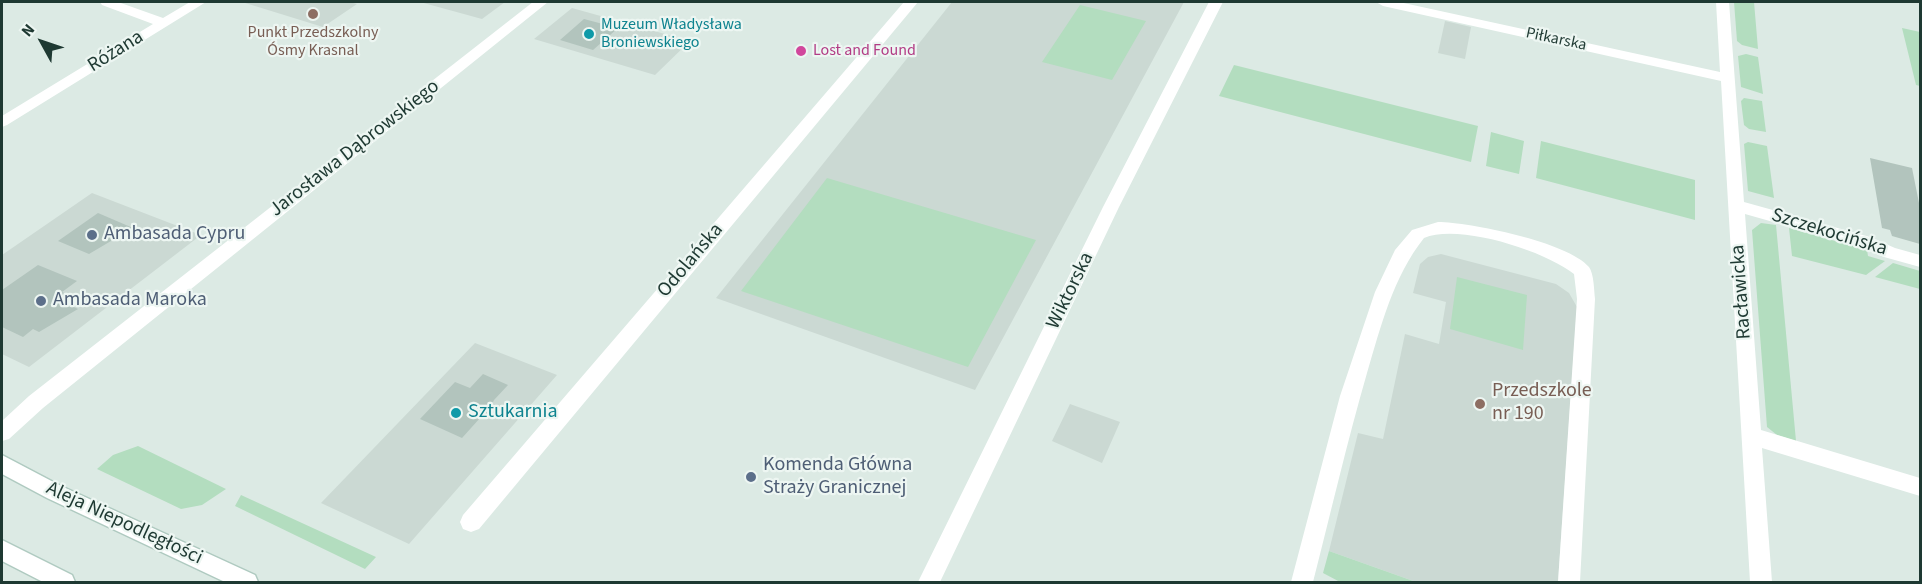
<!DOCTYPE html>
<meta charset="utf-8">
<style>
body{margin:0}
#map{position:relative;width:1922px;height:584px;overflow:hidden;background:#dceae4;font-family:"Source Sans 3",sans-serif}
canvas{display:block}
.frame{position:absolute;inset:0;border:3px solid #1e3932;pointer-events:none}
.north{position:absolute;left:12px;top:12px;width:60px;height:60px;-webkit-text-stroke:4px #edf6f2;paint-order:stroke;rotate:310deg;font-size:16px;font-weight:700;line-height:24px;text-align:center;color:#1e3932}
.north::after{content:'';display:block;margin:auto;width:21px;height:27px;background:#1e3932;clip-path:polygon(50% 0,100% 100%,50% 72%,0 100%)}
</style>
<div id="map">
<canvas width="1922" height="584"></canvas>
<div class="frame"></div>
<div class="north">N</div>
</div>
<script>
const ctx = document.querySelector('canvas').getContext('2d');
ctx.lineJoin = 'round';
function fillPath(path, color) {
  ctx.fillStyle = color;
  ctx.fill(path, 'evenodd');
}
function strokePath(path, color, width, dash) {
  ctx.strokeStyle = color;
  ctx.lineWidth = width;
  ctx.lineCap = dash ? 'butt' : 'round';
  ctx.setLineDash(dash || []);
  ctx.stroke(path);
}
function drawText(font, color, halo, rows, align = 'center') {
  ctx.font = font + ' "Source Sans 3",sans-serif';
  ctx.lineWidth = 4.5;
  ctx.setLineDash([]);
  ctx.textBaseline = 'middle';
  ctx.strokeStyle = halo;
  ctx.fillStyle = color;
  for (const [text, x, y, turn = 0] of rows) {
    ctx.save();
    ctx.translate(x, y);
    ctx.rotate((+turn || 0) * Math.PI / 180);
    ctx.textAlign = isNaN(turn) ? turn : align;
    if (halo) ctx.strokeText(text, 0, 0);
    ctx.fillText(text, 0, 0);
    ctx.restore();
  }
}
fillPath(new Path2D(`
 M 242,2 L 349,2 L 357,4 L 323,27 Z
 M 420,2 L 505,2 L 482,19 Z
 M 952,2 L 1184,2 L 975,390 L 716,298 Z
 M 572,8 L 690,41 L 655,75 L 534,39 Z
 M 1445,21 L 1471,27 L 1465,59 L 1438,53 Z
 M 92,193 L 201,235 L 29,367 L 2,354 L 2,255 Z
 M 1441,254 L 1556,284 L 1569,293 L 1577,307 L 1558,582 L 1416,582 L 1329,551 L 1358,433 L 1383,439 L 1405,334 L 1439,344 L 1446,302 L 1413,293 L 1420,264 L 1428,257 Z
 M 475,343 L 557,375 L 409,544 L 321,503 Z
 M 1070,404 L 1120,422 L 1102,463 L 1052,441 Z`), '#cbd9d3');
fillPath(new Path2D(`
 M 1734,2 L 1754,2 L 1758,49 L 1742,45 L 1737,41 Z
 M 1080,5 L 1146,21 L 1112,80 L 1042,62 Z
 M 1902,28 L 1920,32 L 1920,86 L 1916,85 Z
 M 1746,54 L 1758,57 L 1763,94 L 1741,87 L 1738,56 Z
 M 1234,65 L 1478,126 L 1471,162 L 1219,96 Z
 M 1744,98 L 1762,101 L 1766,132 L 1749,129 L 1744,125 L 1741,101 Z
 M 1491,132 L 1524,141 L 1519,174 L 1486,166 Z
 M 1541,141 L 1695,180 L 1695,220 L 1536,178 Z
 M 1748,142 L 1767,146 L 1774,198 L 1748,191 L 1744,144 Z
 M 827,178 L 1036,240 L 968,367 L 741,291 Z
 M 1761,223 L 1776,225 L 1796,441 L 1777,435 L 1767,427 L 1752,230 Z
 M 1789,228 L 1867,250 L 1868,256 L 1885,261 L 1866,275 L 1792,256 Z
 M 1893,263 L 1920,271 L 1920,289 L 1875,277 Z
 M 1457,277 L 1527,295 L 1523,350 L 1450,329 Z
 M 138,446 L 226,489 L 202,505 L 181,509 L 97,469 L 113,455 Z
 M 241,495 L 376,557 L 365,569 L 235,506 Z
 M 1329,551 L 1416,582 L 1340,582 L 1323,573 Z`), '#b3ddbf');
fillPath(new Path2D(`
 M 584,19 L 618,28 L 593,50 L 560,40 Z
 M 1870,158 L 1912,168 L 1920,208 L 1920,244 L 1892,236 L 1890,230 L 1882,228 Z
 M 98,213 L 133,228 L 89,254 L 58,241 Z
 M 38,265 L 77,281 L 62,292 L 75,298 L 67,304 L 78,309 L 39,332 L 33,329 L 23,337 L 2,327 L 2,290 Z
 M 483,374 L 508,385 L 494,400 L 488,413 L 480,418 L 462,438 L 420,419 L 455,382 L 470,388 Z`), '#b2c4bd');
const secondary = new Path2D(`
 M 2,455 L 61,486 L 255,575 L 258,582 L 225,582 L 47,498 L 2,474 Z
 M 2,540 L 72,575 L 75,582 L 43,582 L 2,561 Z`);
strokePath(secondary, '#afcac0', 3);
fillPath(new Path2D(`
 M 100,2 L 118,2 L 163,18 L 190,2 L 206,2 L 7,125 L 2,127 L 2,116 L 153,24 L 102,5 Z
 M 533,2 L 548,2 L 43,408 L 9,439 L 2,441 L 2,421 L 29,396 Z
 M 904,2 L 918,2 L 479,529 L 471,532 L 463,529 L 460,522 L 463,515 Z
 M 1209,2 L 1223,2 L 1119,207 L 940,582 L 918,582 L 1103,207 Z
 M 1376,2 L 1399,2 L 1720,72 L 1716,2 L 1729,2 L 1744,202 L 1870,237 L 1895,248 L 1920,255 L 1920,267 L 1884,257 L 1858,246 L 1745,214 L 1761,430 L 1920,478 L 1920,496 L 1762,448 L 1772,582 L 1750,582 L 1721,81 L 1383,6 Z
 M 1438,222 C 1469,222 1568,242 1589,267 C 1594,274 1594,290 1595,299 L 1580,582 L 1558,582 L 1577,299 L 1574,274 C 1545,251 1459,223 1424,238 C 1393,277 1381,326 1367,373 C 1347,442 1331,512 1313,582 L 1291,582 L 1340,396 L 1375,292 L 1395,250 L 1412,230 Z`), '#fff');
fillPath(secondary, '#fff');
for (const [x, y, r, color] of [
 [313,14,6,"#8d6e63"],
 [589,34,6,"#0f9aa8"],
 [801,51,6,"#d1479c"],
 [92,235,6,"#5c6f8a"],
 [41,301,6,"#5c6f8a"],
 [1480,404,6,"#8d6e63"],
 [456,413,6,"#0f9aa8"],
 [751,477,6,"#5c6f8a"]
]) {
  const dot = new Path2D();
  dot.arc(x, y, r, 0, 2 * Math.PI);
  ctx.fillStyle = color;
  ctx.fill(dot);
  strokePath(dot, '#edf6f2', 2);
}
drawText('16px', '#0d838f', '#edf6f2', [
 ["Muzeum Władysława",601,25],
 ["Broniewskiego",601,43]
], 'left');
drawText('16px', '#785e54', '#edf6f2', [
 ["Punkt Przedszkolny",313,33],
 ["Ósmy Krasnal",313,51]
]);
drawText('16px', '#1e3932', '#edf6f2', [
 ["Piłkarska",1556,40,12]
]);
drawText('16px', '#b23c85', '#edf6f2', [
 ["Lost and Found",813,51]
], 'left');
drawText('20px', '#1e3932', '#edf6f2', [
 ["Różana",116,52,-32],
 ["Jarosława Dąbrowskiego",355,149,-38],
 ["Szczekocińska",1829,233,17],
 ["Odolańska",691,261,-50],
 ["Wiktorska",1071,291,-64],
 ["Racławicka",1742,292,-94],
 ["Aleja Niepodległości",124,524,25]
]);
drawText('20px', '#4e5e75', '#edf6f2', [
 ["Ambasada Cypru",104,235],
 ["Ambasada Maroka",53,301],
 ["Komenda Główna",763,466],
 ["Straży Granicznej",763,489]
], 'left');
drawText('20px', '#785e54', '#edf6f2', [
 ["Przedszkole",1492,392],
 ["nr 190",1492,415]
], 'left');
drawText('20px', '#0d838f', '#edf6f2', [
 ["Sztukarnia",468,413]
], 'left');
</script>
